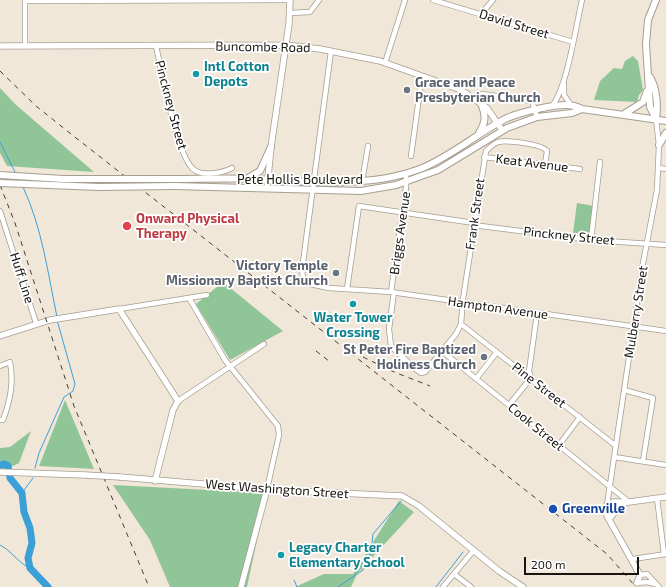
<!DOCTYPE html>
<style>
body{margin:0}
#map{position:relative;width:666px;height:587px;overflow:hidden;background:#f0e7d9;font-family:"Exo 2",sans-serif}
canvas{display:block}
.scale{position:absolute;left:524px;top:557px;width:115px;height:18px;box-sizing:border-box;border:2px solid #181510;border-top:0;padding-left:5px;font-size:12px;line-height:14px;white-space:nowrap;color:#181510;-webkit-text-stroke:3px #fff;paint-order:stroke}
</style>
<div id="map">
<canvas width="666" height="587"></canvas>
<div class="scale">200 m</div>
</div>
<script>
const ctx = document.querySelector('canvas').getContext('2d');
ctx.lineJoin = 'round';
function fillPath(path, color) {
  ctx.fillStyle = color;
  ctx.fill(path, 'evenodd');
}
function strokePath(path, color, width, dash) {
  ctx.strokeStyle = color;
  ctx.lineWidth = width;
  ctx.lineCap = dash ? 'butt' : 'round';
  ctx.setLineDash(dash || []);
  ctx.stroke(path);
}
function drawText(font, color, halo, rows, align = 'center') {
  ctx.font = font + ' "Exo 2",sans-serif';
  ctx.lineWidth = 3.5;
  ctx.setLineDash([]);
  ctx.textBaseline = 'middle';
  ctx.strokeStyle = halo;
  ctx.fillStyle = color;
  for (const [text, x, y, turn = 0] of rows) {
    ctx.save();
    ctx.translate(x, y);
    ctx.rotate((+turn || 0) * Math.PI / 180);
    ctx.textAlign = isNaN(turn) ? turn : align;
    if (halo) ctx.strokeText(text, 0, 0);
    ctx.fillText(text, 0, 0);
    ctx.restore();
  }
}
fillPath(new Path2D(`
 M 633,56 L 638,61 L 643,90 L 639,95 L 637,102 L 594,100 L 600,81 L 614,68 L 622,69 L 625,61 Z
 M 0,88 L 15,104 L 94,172 L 7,166 L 0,153 Z
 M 577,203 L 594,206 L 590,235 L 573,233 Z
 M 223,282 L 283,331 L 230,360 L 196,304 Z
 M 65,400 L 94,469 L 39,466 Z
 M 31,431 L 19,463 L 7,469 L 0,469 L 0,448 L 10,447 Z
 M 113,485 L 267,493 L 247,587 L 170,587 L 150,540 Z
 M 399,501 L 414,512 L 357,574 L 351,587 L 295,587 L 324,574 L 353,574 Z`), '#90c598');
strokePath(new Path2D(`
 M 0,142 L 16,174
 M 23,187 C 42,227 48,274 57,317
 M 35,468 L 39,453 L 64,397 L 73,391 L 75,384 L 57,320
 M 22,493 L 33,478
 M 0,545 C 12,551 18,563 30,568
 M 294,580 L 297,587
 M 338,587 L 363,570 L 371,554 L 373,534 L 401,501
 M 436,587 L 463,552`), '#3b9fd8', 1);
strokePath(new Path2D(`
 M 0,465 L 4,464 L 8,466 L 10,478 L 22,493 L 24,512 L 30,528 L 32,543 L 28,558 L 30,568 L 48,587`), '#3b9fd8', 7);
const minor = new Path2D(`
 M 25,0 L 25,46
 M 433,0 L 573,42
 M 25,1 L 290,0
 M 290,13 L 310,12 L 319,0
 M 481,14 L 493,0
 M 156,46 C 162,72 176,153 193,169 C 202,177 222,173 232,168
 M 331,51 L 302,270 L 303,278 L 305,283 L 329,288 L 391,292 L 666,331
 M 385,63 L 405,0
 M 564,84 L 564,95 L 571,105
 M 475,99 L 482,94 L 532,101 L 537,117
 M 552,106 C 567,88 576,26 582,0
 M 411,156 L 422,76
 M 484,157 L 580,169
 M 659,168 L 666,169
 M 362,182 L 368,146
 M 0,211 L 36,323
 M 473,225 L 591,240 L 666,245
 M 591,240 L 600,162
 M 276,279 L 292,284 L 304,282
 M 347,289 L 359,206 L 474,223
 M 391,292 L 406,187 L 406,174
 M 394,292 L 389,329 L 391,346 L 414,368 L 421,373 L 425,372 L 456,334 L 461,324 L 463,299 L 486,151 C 490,147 493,144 498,142 C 507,140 542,144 547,151 L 545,164
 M 189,298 L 225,360 L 278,426 L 279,435 L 267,489
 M 119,309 L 207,295
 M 461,324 L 616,446
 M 443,352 L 629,502
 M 0,366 L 10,362 C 14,383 10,401 3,420 L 0,420
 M 476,379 L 497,352
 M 624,390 L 653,398 L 643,461
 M 178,401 L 264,344
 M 509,405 L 531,378 L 529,371 L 537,314
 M 559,445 L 580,417
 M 614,457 L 666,465
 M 657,498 L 664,554
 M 607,505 L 643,263 L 657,190 L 659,145 L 656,119
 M 633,559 L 666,554
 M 454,574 L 471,587
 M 640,575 L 647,574 L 659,587
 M 637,583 L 647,582 L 655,584
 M 443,587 L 474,550`);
const tertiary = new Path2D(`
 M 0,46 L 286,45 L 320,49 L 380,61 L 461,90 L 487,108 L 502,130
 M 267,188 L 271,147 L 289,24 L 290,0
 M 0,336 L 50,320 L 119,309 L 178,401 L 173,410 L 155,481
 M 0,472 L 85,475
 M 120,477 L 275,490 L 402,496 L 419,506 L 499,571 L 523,587
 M 607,505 L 607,516 L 640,575 L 637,583
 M 607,505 L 613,507 L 629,502 L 666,497
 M 607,505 L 613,502 L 629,502
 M 609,519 L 620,506
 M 241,587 L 267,489`);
const secondary = new Path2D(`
 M 650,77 C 657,89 658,106 656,119
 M 624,114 L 643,102 L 647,91
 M 656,119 L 650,107 L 646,44 L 648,20 L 656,0
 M 479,133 C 486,122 486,116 481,103
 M 659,145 L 666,133
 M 248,178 L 260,171 L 271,147
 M 169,179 C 198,179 226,178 254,179 C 309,181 367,189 420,169 C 450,157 475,135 503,120 C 516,113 533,110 547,107 C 559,105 571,103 582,109 L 666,121
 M 174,186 L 361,191 L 396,185 L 438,170 L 507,128 L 537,117 L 572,113 L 582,109`);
strokePath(minor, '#a69e90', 6);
strokePath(tertiary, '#a69e90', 7);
strokePath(secondary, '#a69e90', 8);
strokePath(minor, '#fff', 4.5);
strokePath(tertiary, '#fff', 5.5);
strokePath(secondary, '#fff', 6);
strokePath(new Path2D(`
 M 0,71 L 36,106 L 71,134 L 607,554 L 636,587
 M 0,185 L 15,223 L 74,406 L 149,587
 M 316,351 L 329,361
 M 363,357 L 394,372 L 430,386`), '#423e37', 1, [5, 5]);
const tertiaryBridge = new Path2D(`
 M 85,475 L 120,477`);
const secondaryBridge = new Path2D(`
 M 0,175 L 63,179 L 169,179
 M 0,183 L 99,187 L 174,186`);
strokePath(tertiaryBridge, '#a69e90', 7, []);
strokePath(secondaryBridge, '#a69e90', 8, []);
strokePath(tertiaryBridge, '#fff', 5.5);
strokePath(secondaryBridge, '#fff', 6);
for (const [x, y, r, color] of [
 [196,74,4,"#0f9aa8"],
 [407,90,4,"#6b7280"],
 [127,226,5,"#e0444e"],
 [336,273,4,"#6b7280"],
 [353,304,4,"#0f9aa8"],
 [484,357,4,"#6b7280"],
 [553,509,5,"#1a4fb4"],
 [281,555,4,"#0f9aa8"]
]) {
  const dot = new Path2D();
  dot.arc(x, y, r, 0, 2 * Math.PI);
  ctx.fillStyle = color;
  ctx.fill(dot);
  strokePath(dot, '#fff', 1.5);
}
drawText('13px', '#181510', '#fff', [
 ["David Street",514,24,17],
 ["Buncombe Road",263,47,1],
 ["Pinckney Street",171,105,75],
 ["Keat Avenue",532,163,7],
 ["Pete Hollis Boulevard",300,180],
 ["Frank Street",475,214,-82],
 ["Briggs Avenue",400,233,-82],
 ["Pinckney Street",569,236,6],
 ["Huff Line",22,278,72],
 ["Hampton Avenue",498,308,8],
 ["Mulberry Street",636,312,-81],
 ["Pine Street",539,385,38],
 ["Cook Street",536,427,39],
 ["West Washington Street",277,489,4]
]);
drawText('bold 13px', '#0d838f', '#fff', [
 ["Intl Cotton",204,67],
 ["Depots",204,82],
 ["Water Tower",353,318,"center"],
 ["Crossing",353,333,"center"],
 ["Legacy Charter",289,548],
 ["Elementary School",289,563]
], 'left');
drawText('bold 13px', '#5b616d', '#fff', [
 ["Grace and Peace",415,83,"left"],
 ["Presbyterian Church",415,98,"left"],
 ["Victory Temple",328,266],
 ["Missionary Baptist Church",328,281],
 ["St Peter Fire Baptized",476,350],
 ["Holiness Church",476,365]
], 'right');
drawText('bold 13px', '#be3a42', '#fff', [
 ["Onward Physical",136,219],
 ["Therapy",136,234]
], 'left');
drawText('bold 13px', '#164399', '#fff', [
 ["Greenville",562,509]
], 'left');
</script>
